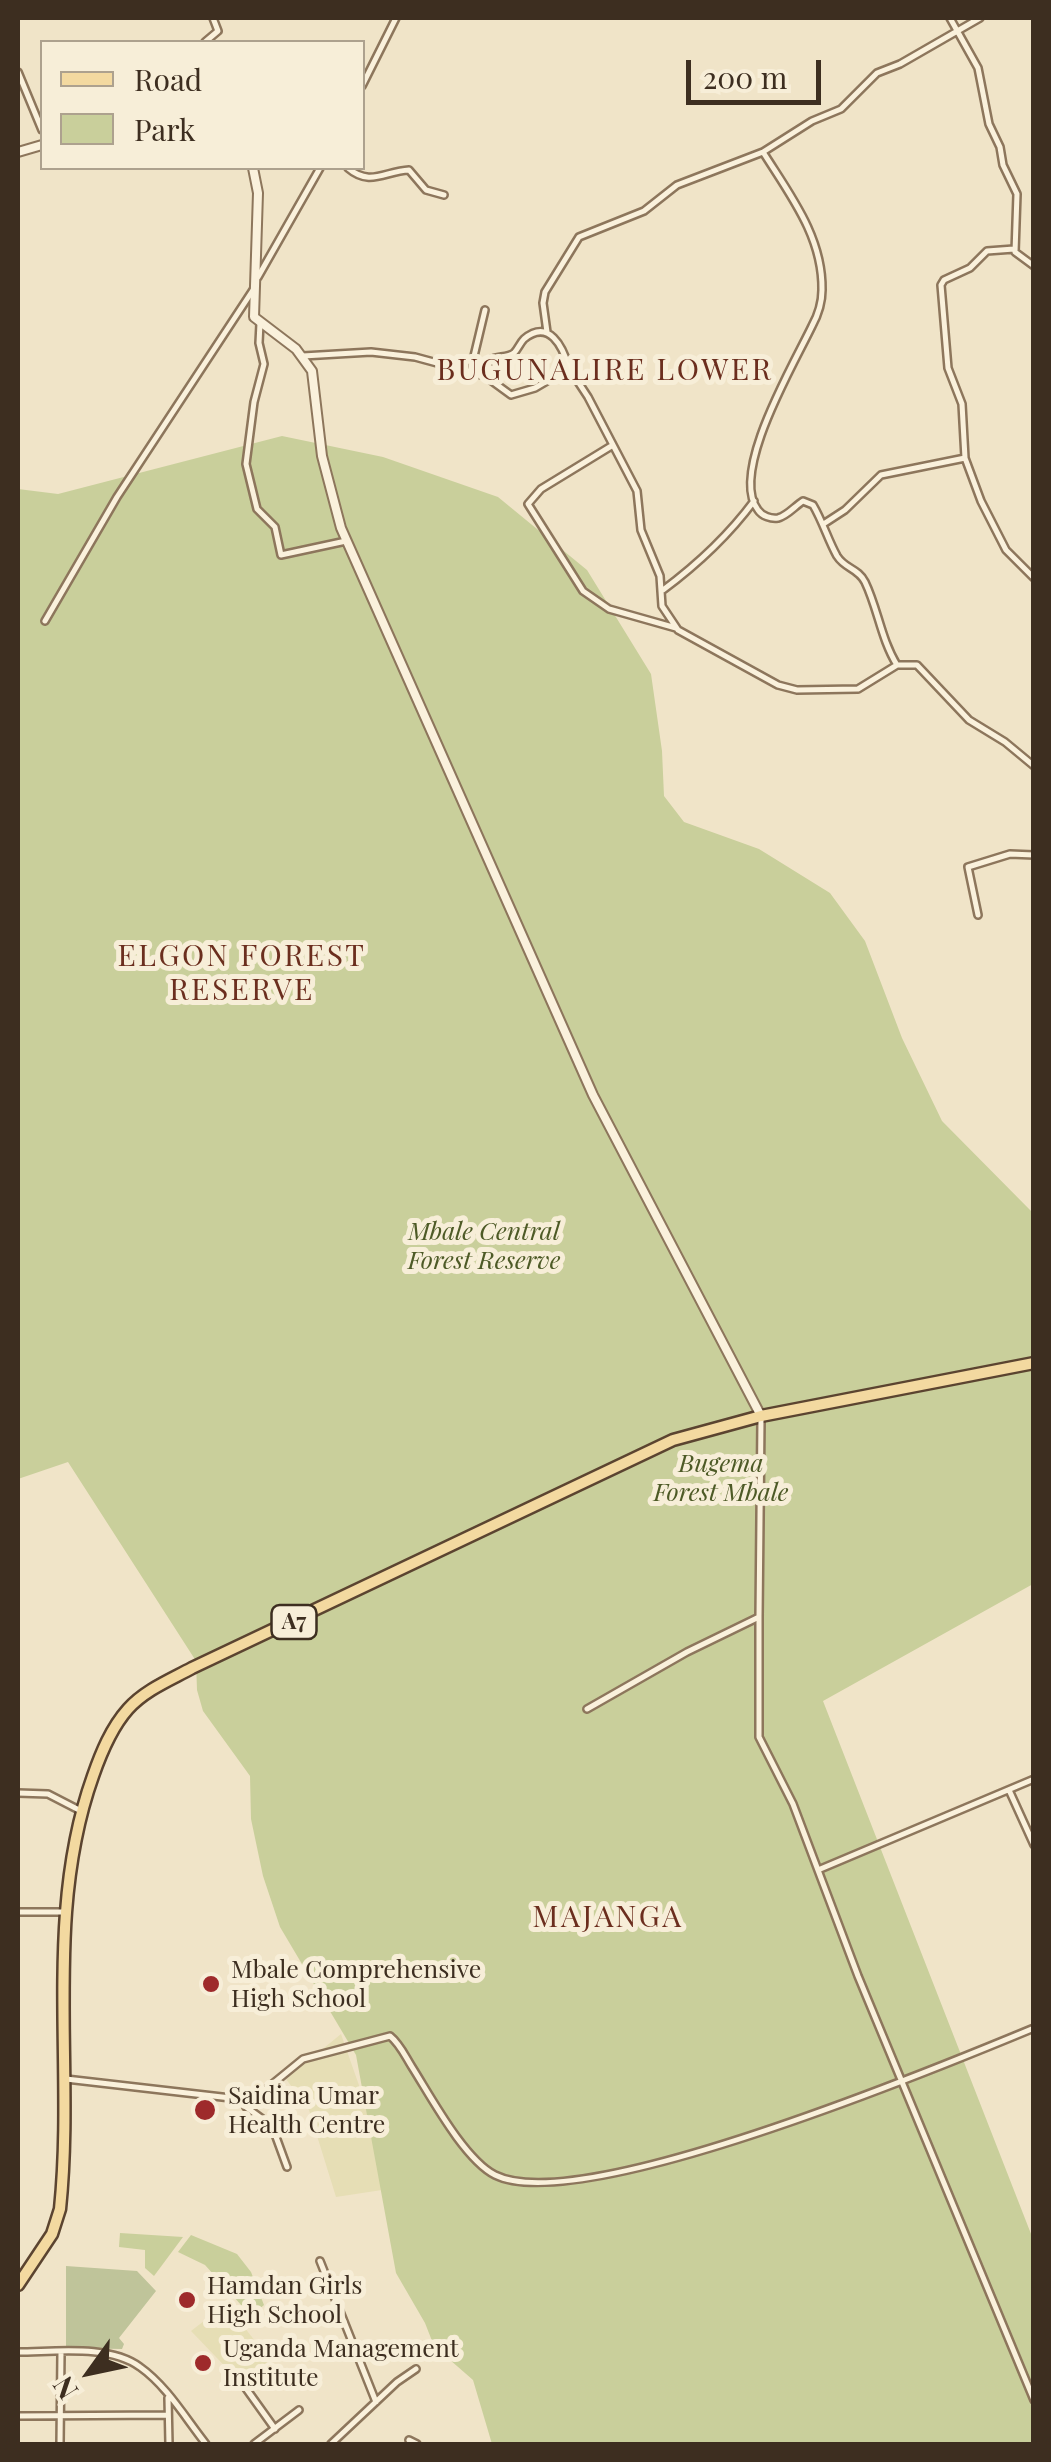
<!DOCTYPE html>
<style>
body{margin:0}
#map{position:relative;width:1051px;height:2462px;overflow:hidden;background:#f0e4c8;font-family:"Playfair Display",serif}
canvas{display:block}
.frame{position:absolute;inset:0;border:20px solid #3d2e20;pointer-events:none}
.legend{position:absolute;left:40px;top:40px;width:325px;height:130px;box-sizing:border-box;background:#f7eed8;border:2px solid #ada18e;margin:0;padding:12px 18px;list-style:none;font-size:30px;color:#3d2e20}
.legend li{display:flex;align-items:center;gap:20px;height:50px}
.legend b{width:50px;border:2px solid #ada18e}
.north{position:absolute;left:40px;top:2322px;width:100px;height:100px;-webkit-text-stroke:8px #f7eed8;paint-order:stroke;rotate:237deg;font-size:28px;font-weight:700;line-height:40px;text-align:center;color:#3d2e20}
.north::after{content:'';display:block;margin:auto;width:35px;height:45px;background:#3d2e20;clip-path:polygon(50% 0,100% 100%,50% 72%,0 100%)}
.scale{position:absolute;left:686px;top:60px;width:135px;height:45px;box-sizing:border-box;border:5px solid #3d2e20;border-top:0;padding-left:12px;font-size:30px;line-height:35px;white-space:nowrap;color:#3d2e20;-webkit-text-stroke:8px #f7eed8;paint-order:stroke}
</style>
<div id="map">
<canvas width="1051" height="2462"></canvas>
<div class="frame"></div>
<ul class="legend">
<li><b style="height:12px;background:#f3d9a0"></b>Road</li>
<li><b style="height:28px;background:#c9cf9b"></b>Park</li>
</ul>
<div class="north">N</div>
<div class="scale">200 m</div>
</div>
<script>
const ctx = document.querySelector('canvas').getContext('2d');
ctx.lineJoin = 'round';
function fillPath(path, color) {
  ctx.fillStyle = color;
  ctx.fill(path, 'evenodd');
}
function strokePath(path, color, width, dash) {
  ctx.strokeStyle = color;
  ctx.lineWidth = width;
  ctx.lineCap = dash ? 'butt' : 'round';
  ctx.setLineDash(dash || []);
  ctx.stroke(path);
}
function drawText(font, color, halo, rows, align = 'center') {
  ctx.font = font + ' "Playfair Display",serif';
  ctx.lineWidth = 10;
  ctx.setLineDash([]);
  ctx.textBaseline = 'middle';
  ctx.strokeStyle = halo;
  ctx.fillStyle = color;
  for (const [text, x, y, turn = 0] of rows) {
    ctx.save();
    ctx.translate(x, y);
    ctx.rotate((+turn || 0) * Math.PI / 180);
    ctx.textAlign = isNaN(turn) ? turn : align;
    if (halo) ctx.strokeText(text, 0, 0);
    ctx.fillText(text, 0, 0);
    ctx.restore();
  }
}
fillPath(new Path2D(`
 M 341,2034 L 395,2188 L 336,2197 L 309,2110 L 286,2079 Z
 M 226,2304 L 270,2360 L 241,2383 L 191,2331 Z`), '#e6deb5');
fillPath(new Path2D(`
 M 282,436 L 383,457 L 498,497 L 587,570 L 651,674 L 662,751 L 664,796 L 684,822 L 759,849 L 830,893 L 865,941 L 902,1038 L 942,1121 L 1033,1213 L 1033,1584 L 823,1701 L 1033,2239 L 1033,2444 L 492,2444 L 473,2380 L 434,2346 L 425,2323 L 396,2273 L 356,2055 L 280,1927 L 263,1876 L 251,1819 L 250,1776 L 203,1711 L 197,1690 L 196,1661 L 68,1462 L 18,1479 L 18,489 L 58,494 Z
 M 120,2233 L 183,2237 L 154,2276 L 145,2268 L 145,2250 L 119,2247 Z
 M 191,2235 L 237,2254 L 251,2272 L 264,2305 L 251,2316 L 205,2265 L 178,2252 Z`), '#c9cf9b');
fillPath(new Path2D(`
 M 66,2266 L 137,2271 L 156,2291 L 119,2338 L 124,2344 L 122,2349 L 66,2348 Z`), '#bfc49a');
const minor = new Path2D(`
 M 950,18 L 978,68 L 989,124 L 1000,147 L 1003,165 L 1017,194 L 1015,252 L 1034,266
 M 205,42 L 218,31 L 213,18
 M 18,72 L 42,130
 M 362,86 L 396,18
 M 763,152 C 790,195 823,237 822,290 C 822,302 818,315 812,326 C 794,364 729,473 758,510 C 762,516 771,519 778,518 C 787,516 795,506 803,501 L 813,505 C 823,522 828,540 837,556 C 845,569 858,568 865,582 C 878,609 881,639 897,665
 M 348,168 C 370,187 385,171 409,170 L 426,190 L 444,195
 M 258,277 L 320,168
 M 260,323 L 259,343 L 264,364 L 254,402 L 246,464 L 257,509 L 275,527 L 281,555 L 346,541
 M 547,332 L 543,303 L 545,292 L 579,237 L 644,211 L 677,185 L 763,152 L 812,121 L 841,109 L 877,73 L 900,64 L 980,18
 M 303,356 L 371,352 L 415,357 L 485,376 L 511,395 L 535,388 L 569,368 L 588,397 L 637,491 L 641,530 L 660,576 L 662,606 L 678,630 L 778,685 L 797,690 L 858,689 L 897,665 L 917,665 L 969,720 L 1005,742 L 1034,766
 M 470,373 L 485,310
 M 485,376 L 490,360 C 497,356 508,358 514,353 C 518,349 520,343 524,339 C 549,318 563,347 569,368
 M 613,445 L 541,489 L 528,504 L 583,591 L 609,609 L 676,628
 M 965,458 L 962,404 L 948,368 L 941,285 L 944,280 L 970,268 L 987,251 L 1014,249
 M 825,523 L 845,510 L 881,475 L 965,458 L 981,501 L 1006,550 L 1034,578
 M 663,590 C 698,564 728,536 754,501
 M 45,621 L 117,497 L 253,290
 M 978,915 L 968,867 L 1010,854 L 1034,855
 M 759,1617 L 759,1737 L 793,1804 L 858,1976 L 1034,2400
 M 587,1709 L 687,1652 L 759,1617 L 761,1419
 M 1009,1790 L 1034,1845
 M 18,1793 L 48,1794 L 81,1811
 M 818,1870 L 1034,1779
 M 18,1912 L 64,1912
 M 66,2079 L 248,2100 L 259,2095 L 303,2059 L 390,2036 C 400,2044 405,2056 412,2067 C 431,2097 464,2159 495,2175 C 580,2217 940,2067 1034,2028
 M 243,2100 L 246,2107 L 272,2126 L 287,2167
 M 320,2261 L 376,2402
 M 18,2352 C 54,2352 109,2344 140,2367 C 167,2386 186,2419 206,2444
 M 245,2387 L 275,2429
 M 168,2398 L 169,2444
 M 18,2416 L 168,2415
 M 409,2440 L 417,2444
 M 60,2444 L 61,2352
 M 254,2444 L 299,2410
 M 331,2444 L 397,2382 L 416,2369`);
const tertiary = new Path2D(`
 M 18,152 L 42,145
 M 253,168 L 258,193 L 254,317 L 296,349 L 312,371 L 322,456 L 341,528 L 593,1095 L 761,1416`);
const primary = new Path2D(`
 M 18,2285 L 52,2234 L 60,2209 C 75,2065 43,1916 93,1776 C 101,1753 111,1728 128,1709 C 145,1690 170,1680 192,1668 L 673,1440 L 761,1416 L 1034,1363`);
strokePath(minor, '#8d765c', 10);
strokePath(tertiary, '#8d765c', 12);
strokePath(primary, '#5b4430', 15);
strokePath(minor, '#faf1dc', 5);
strokePath(tertiary, '#faf1dc', 8);
strokePath(primary, '#f3d9a0', 10);
for (const [x, y, r, color] of [
 [211,1984,10,"#9e2a2b"],
 [205,2110,12,"#9e2a2b"],
 [187,2300,10,"#9e2a2b"],
 [203,2363,10,"#9e2a2b"]
]) {
  const dot = new Path2D();
  dot.arc(x, y, r, 0, 2 * Math.PI);
  ctx.fillStyle = color;
  ctx.fill(dot);
  strokePath(dot, '#f7eed8', 4);
}
for (const [x, y, w] of [
 [294,1622,45]
]) {
  const box = new Path2D();
  box.roundRect(x - w / 2, y - 17, w, 34, 8);
  ctx.fillStyle = '#f7eed8';
  ctx.fill(box);
  strokePath(box, '#3d2e20', 2.5);
}
drawText('bold 22px', '#3d2e20', null, [
 ["A7",294,1622]
]);
drawText('italic 25px', '#4d5a26', '#f7eed8', [
 ["Mbale Central",484,1232],
 ["Forest Reserve",484,1261],
 ["Bugema",721,1464],
 ["Forest Mbale",721,1493]
]);
drawText('25px', '#3d2e20', '#f7eed8', [
 ["Mbale Comprehensive",231,1970],
 ["High School",231,1999],
 ["Saidina Umar",228,2096],
 ["Health Centre",228,2125],
 ["Hamdan Girls",207,2286],
 ["High School",207,2315],
 ["Uganda Management",223,2349],
 ["Institute",223,2378]
], 'left');
ctx.letterSpacing = '2.5px';
drawText('30px', '#6b2e1e', '#f7eed8', [
 ["BUGUNALIRE LOWER",605,371],
 ["ELGON FOREST",242,957],
 ["RESERVE",242,991],
 ["MAJANGA",608,1918]
]);
ctx.letterSpacing = '0px';
</script>
